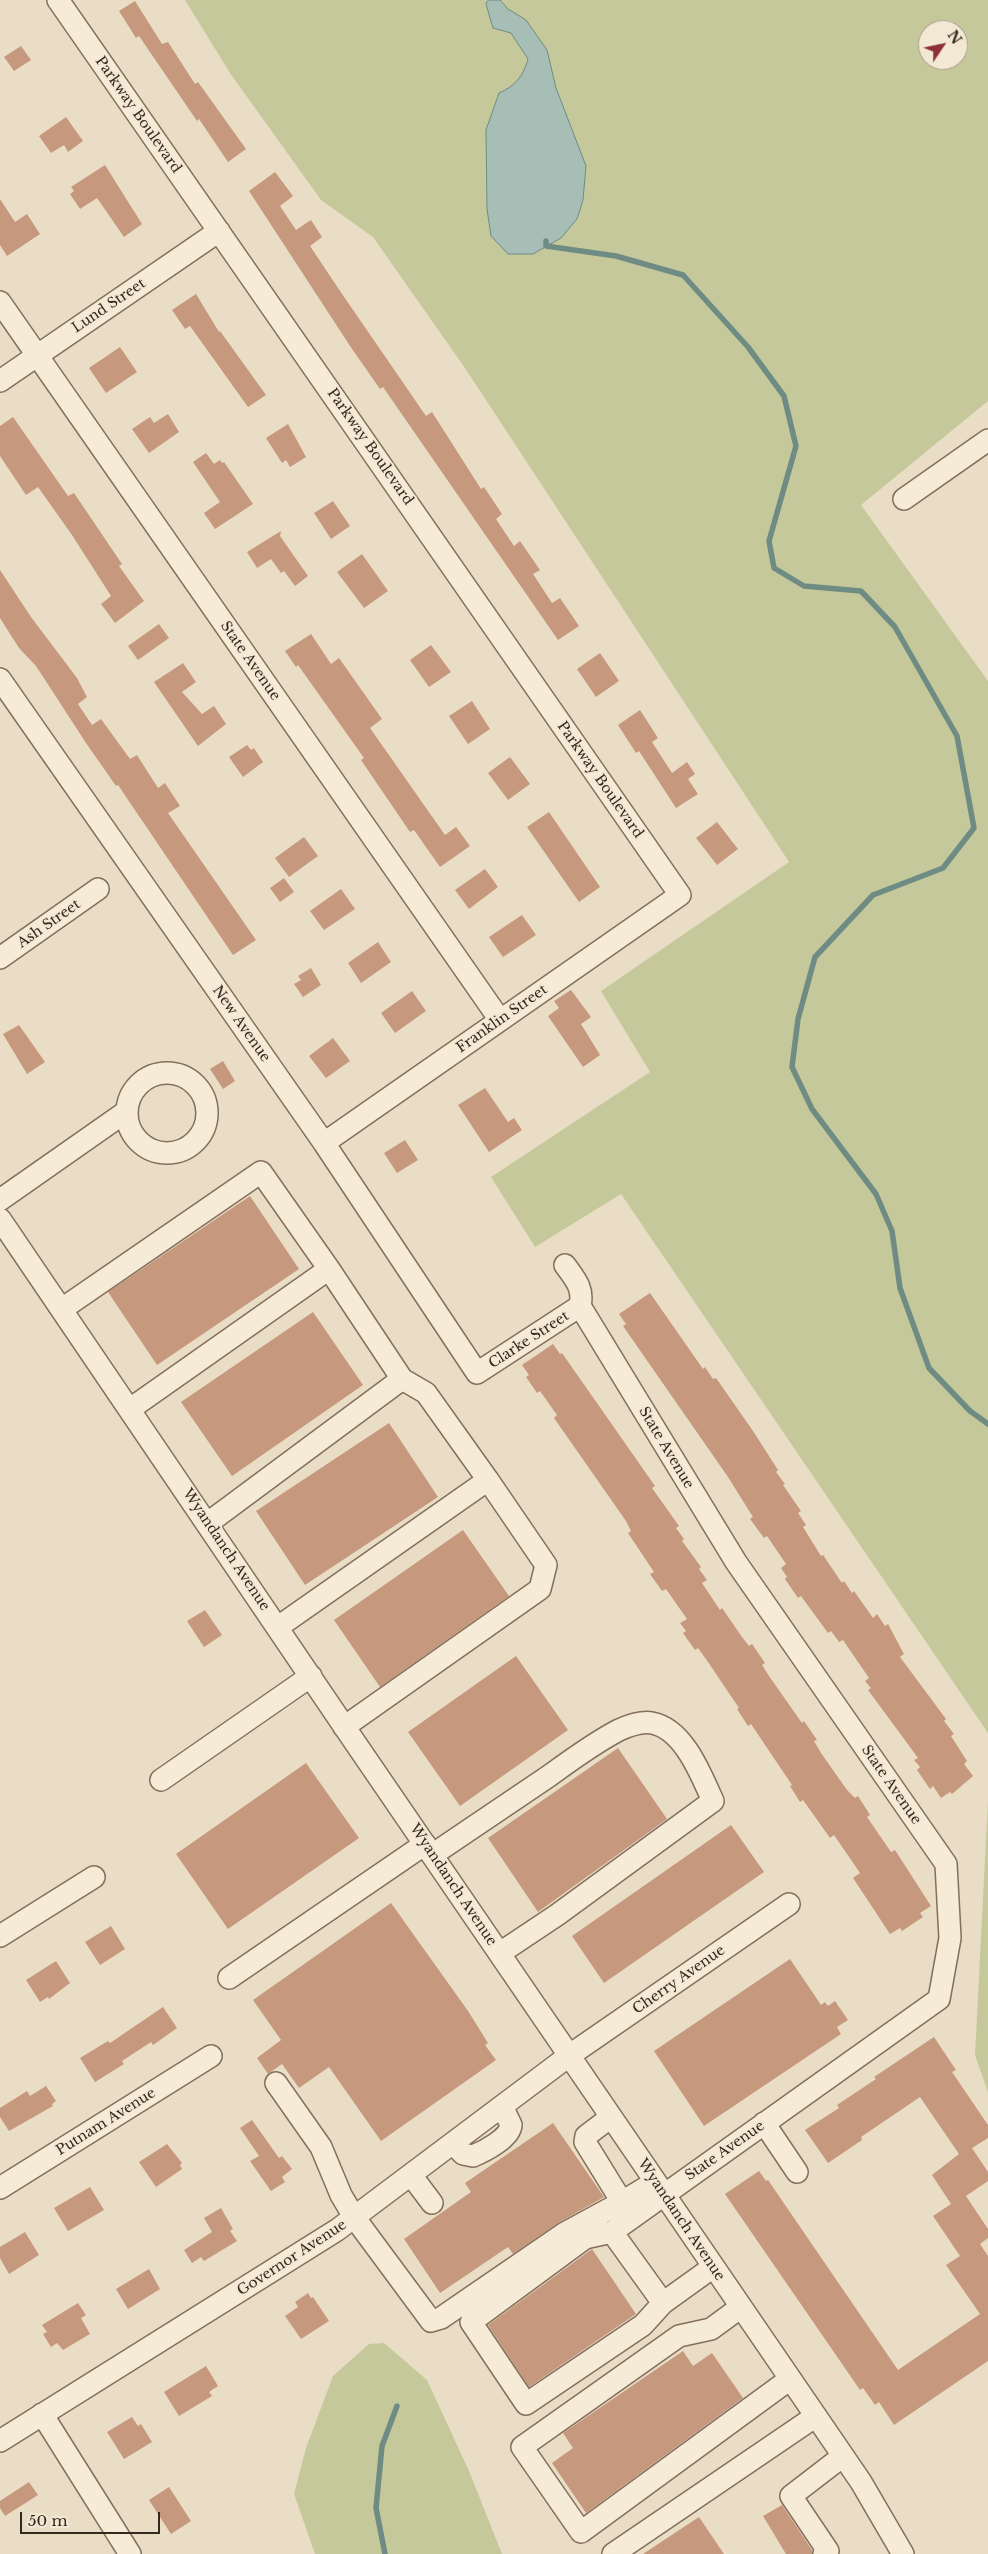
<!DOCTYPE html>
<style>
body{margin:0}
#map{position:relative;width:988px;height:2554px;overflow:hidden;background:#eaddc5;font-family:"Libre Baskerville",serif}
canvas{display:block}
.north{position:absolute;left:918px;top:20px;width:50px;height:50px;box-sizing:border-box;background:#f3e8d4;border:1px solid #a79c8c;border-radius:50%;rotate:56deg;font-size:14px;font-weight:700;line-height:20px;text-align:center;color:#35291f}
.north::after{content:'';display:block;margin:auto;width:18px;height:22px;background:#8e3137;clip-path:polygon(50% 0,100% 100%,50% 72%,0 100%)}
.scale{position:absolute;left:20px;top:2512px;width:140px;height:22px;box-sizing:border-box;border:2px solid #35291f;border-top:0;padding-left:6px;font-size:15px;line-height:18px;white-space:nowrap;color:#35291f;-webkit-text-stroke:4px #f3e8d4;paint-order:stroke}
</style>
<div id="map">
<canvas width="988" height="2554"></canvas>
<div class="north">N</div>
<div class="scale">50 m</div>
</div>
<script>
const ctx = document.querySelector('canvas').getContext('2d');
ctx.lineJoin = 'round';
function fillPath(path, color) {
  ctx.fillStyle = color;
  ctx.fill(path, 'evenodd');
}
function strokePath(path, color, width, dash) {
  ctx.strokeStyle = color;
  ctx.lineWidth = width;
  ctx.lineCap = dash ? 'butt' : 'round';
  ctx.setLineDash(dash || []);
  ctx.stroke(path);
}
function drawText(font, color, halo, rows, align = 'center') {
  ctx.font = font + ' "Libre Baskerville",serif';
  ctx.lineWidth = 4;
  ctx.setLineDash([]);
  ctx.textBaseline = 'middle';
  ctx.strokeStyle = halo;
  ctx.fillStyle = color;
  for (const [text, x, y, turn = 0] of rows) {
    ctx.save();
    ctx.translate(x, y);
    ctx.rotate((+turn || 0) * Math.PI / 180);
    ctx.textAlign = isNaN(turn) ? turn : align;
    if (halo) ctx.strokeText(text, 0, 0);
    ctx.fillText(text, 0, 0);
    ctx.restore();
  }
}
fillPath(new Path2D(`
 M 185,0 L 988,0 L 988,401 L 861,505 L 988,681 L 988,1733 L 621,1194 L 535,1247 L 491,1177 L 650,1072 L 601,991 L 789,862 L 465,368 L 373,237 L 321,200 L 230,73 ZM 928,30 L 958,30 L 958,60 L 928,60 Z
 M 988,1801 L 988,2092 L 975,2055 Z
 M 384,2343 L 427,2380 L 469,2471 L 502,2554 L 315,2554 L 294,2494 L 306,2448 L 333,2376 L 369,2344 Z`), '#c5c89a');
const water = new Path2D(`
 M 489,0 L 500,0 L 508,9 L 526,20 L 547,50 L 556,88 L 586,166 L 583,200 L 577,219 L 561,238 L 533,254 L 508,254 L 491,236 L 487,209 L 486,130 L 499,93 C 515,86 523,77 528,59 L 511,33 L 493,28 L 486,4 Z`);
fillPath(water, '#a6beb6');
strokePath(water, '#6e8c83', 1);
strokePath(new Path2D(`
 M 546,241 L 546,246 L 616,256 L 683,275 L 748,347 L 784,396 L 796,446 L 769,541 L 774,568 L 804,586 L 861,591 L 895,627 L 957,736 L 974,828 L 943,868 L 873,895 L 815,957 L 798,1019 L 792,1067 L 812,1109 L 876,1194 L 892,1231 L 900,1288 L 929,1368 L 970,1411 L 988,1424
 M 385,2554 L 376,2508 L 382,2446 L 397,2406`), '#6e8c83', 5.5);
fillPath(new Path2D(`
 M 135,1 L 162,44 L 168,42 L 195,84 L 198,82 L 246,149 L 228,162 L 199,119 L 197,121 L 139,36 L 136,38 L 119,11 Z
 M 21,46 L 31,60 L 14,71 L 4,57 Z
 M 66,117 L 83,141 L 68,152 L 64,145 L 51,153 L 39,136 Z
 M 105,165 L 142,224 L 124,237 L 97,198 L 80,209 L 70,194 L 74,191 L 71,187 Z
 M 275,172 L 293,196 L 280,206 L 296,230 L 311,220 L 322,237 L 310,246 L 340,291 L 426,416 L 432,412 L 481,489 L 484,487 L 502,514 L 496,519 L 514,546 L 520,541 L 540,570 L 533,574 L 552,603 L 560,598 L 579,626 L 558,640 L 383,387 L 380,389 L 350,346 L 249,191 Z
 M 0,199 L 15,222 L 27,214 L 40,234 L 7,256 L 0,245 Z
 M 196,294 L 219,332 L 220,331 L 266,395 L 248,407 L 190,326 L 185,329 L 172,310 Z
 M 120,347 L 137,372 L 106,393 L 89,368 Z
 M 168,414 L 179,432 L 149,453 L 132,429 L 150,417 L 154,423 Z
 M 13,417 L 68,496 L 74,493 L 122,564 L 119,566 L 144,601 L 115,623 L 101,604 L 111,596 L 72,535 L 38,487 L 26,495 L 0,456 L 0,426 Z
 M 288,424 L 306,457 L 290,467 L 286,460 L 282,463 L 266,438 Z
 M 206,453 L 214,464 L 220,460 L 222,463 L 224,462 L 253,504 L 215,529 L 204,513 L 220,502 L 193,462 Z
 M 333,501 L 350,526 L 331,539 L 314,513 Z
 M 281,531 L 280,536 L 308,576 L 295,586 L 284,571 L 281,573 L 271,559 L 257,568 L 247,552 Z
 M 362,554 L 388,591 L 364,608 L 337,572 Z
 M 0,570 L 31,617 L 77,678 L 87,697 L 78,704 L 92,725 L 101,719 L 130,759 L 137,755 L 158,788 L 165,783 L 180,806 L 168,813 L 256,940 L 233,955 L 118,785 L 116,786 L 86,743 L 36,666 L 19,648 L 0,618 Z
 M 159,624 L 169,638 L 138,660 L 128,646 Z
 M 311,634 L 331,664 L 339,658 L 382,719 L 370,728 L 445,835 L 456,827 L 470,846 L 440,867 L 414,830 L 410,832 L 361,760 L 364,758 L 298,665 L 296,667 L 285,651 Z
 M 431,645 L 451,672 L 429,687 L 410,660 Z
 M 600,653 L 619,681 L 596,697 L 577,669 Z
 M 183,663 L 196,682 L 182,692 L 202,714 L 214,706 L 226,724 L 198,746 L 154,682 Z
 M 472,701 L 490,729 L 468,744 L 449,716 Z
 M 640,710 L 658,738 L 652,742 L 672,773 L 687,762 L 695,774 L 688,779 L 698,794 L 676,808 L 639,751 L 636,753 L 618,725 Z
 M 247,745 L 251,750 L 254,748 L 263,762 L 243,777 L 229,757 Z
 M 510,757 L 530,784 L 508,800 L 488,773 Z
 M 549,812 L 600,887 L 579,902 L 527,827 Z
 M 717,822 L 738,849 L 717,865 L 696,838 Z
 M 304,837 L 318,856 L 289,877 L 275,858 Z
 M 485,869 L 498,887 L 469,909 L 455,890 Z
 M 284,878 L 294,892 L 280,902 L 270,888 Z
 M 341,889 L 355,909 L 324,930 L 310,911 Z
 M 522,915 L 536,935 L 503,957 L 489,937 Z
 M 378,942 L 391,962 L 361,983 L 348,963 Z
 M 311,968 L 321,985 L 303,997 L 294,984 L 301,980 L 298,976 Z
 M 571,990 L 591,1017 L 581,1024 L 600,1055 L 583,1067 L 548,1016 L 559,1008 L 554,1001 Z
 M 412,991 L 426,1011 L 395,1033 L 381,1013 Z
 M 19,1025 L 45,1062 L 27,1074 L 3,1034 Z
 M 333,1038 L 350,1061 L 326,1078 L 309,1056 Z
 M 223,1061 L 235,1081 L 223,1089 L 210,1069 Z
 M 485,1088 L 508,1122 L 514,1118 L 522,1130 L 489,1152 L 458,1105 Z
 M 405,1140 L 418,1160 L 397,1173 L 384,1153 Z
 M 250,1196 L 299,1269 L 157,1365 L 108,1292 Z
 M 650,1293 L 703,1369 L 705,1367 L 713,1379 L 716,1378 L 753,1431 L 778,1470 L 776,1472 L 785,1484 L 783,1485 L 801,1511 L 798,1513 L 806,1525 L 803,1527 L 821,1556 L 823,1555 L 842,1583 L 844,1581 L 852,1593 L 854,1591 L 873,1618 L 877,1614 L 885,1626 L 888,1624 L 904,1654 L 900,1657 L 946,1719 L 944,1721 L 954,1734 L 951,1736 L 967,1761 L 964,1764 L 973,1776 L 952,1794 L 950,1792 L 941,1798 L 933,1786 L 930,1789 L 917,1770 L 920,1767 L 914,1760 L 918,1758 L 868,1690 L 871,1688 L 865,1681 L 869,1678 L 843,1640 L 839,1642 L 831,1631 L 828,1633 L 801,1596 L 798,1598 L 785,1579 L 787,1577 L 781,1568 L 786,1564 L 767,1536 L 764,1538 L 750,1519 L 753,1517 L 728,1477 L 623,1326 L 626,1324 L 619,1314 Z
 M 313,1312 L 363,1385 L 232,1476 L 181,1402 Z
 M 553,1344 L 560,1354 L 562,1353 L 655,1486 L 652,1488 L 679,1526 L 676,1528 L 684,1539 L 682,1541 L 701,1567 L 699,1569 L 707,1580 L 702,1583 L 720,1610 L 722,1608 L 742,1637 L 749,1646 L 752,1644 L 765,1663 L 762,1665 L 769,1676 L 802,1723 L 804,1721 L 817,1740 L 814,1741 L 821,1753 L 847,1790 L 855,1798 L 858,1796 L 870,1815 L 867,1817 L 891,1852 L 895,1850 L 931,1906 L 920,1913 L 923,1917 L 902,1931 L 900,1928 L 890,1934 L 853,1878 L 860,1873 L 834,1835 L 830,1838 L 803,1800 L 800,1802 L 790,1786 L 792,1785 L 751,1724 L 748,1726 L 737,1709 L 739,1708 L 708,1662 L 698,1648 L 695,1650 L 683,1633 L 686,1631 L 680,1623 L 687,1619 L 666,1589 L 662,1591 L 650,1574 L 654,1572 L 628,1533 L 631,1531 L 626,1521 L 554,1418 L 557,1415 L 540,1391 L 537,1393 L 526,1377 L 529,1375 L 522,1365 Z
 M 389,1423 L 438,1497 L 305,1585 L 256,1511 Z
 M 463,1530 L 509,1596 L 380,1687 L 334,1620 Z
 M 205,1610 L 222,1635 L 204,1647 L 187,1621 Z
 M 516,1656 L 568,1730 L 460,1806 L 408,1732 Z
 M 618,1748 L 667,1819 L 538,1912 L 488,1838 Z
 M 306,1763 L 359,1838 L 228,1929 L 176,1854 Z
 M 731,1825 L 764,1872 L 604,1983 L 572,1936 Z
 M 391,1903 L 468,2011 L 488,2043 L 485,2045 L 496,2060 L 381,2141 L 329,2067 L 299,2088 L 282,2064 L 268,2074 L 257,2058 L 281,2040 L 253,2000 Z
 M 111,1926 L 125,1949 L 100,1965 L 85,1942 Z
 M 790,1959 L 821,2005 L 825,2002 L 828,2006 L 835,2001 L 848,2020 L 837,2027 L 841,2034 L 704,2126 L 654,2051 Z
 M 56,1961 L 70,1983 L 49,1999 L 48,1997 L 40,2002 L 26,1980 Z
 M 163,2007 L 177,2028 L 153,2045 L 151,2042 L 122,2061 L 124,2064 L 95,2082 L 80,2058 L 108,2041 L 110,2043 Z
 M 934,2037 L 956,2070 L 952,2072 L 988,2125 L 988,2138 L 972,2148 L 988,2172 L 988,2181 L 966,2196 L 988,2229 L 988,2238 L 980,2244 L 988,2256 L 988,2361 L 894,2425 L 879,2402 L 875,2405 L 863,2388 L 860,2390 L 725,2194 L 759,2171 L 766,2181 L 768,2180 L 898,2370 L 980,2314 L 946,2265 L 960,2256 L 933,2216 L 951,2204 L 932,2175 L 959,2154 L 920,2097 L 861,2137 L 862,2140 L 828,2163 L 805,2130 L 839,2108 L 837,2105 L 876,2079 L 874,2077 Z
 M 46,2086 L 56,2101 L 52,2104 L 53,2106 L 9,2131 L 0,2117 L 0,2108 L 27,2091 L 30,2096 Z
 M 252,2120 L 279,2158 L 282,2156 L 292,2169 L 282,2177 L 285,2182 L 271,2191 L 250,2161 L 259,2156 L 240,2128 Z
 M 553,2123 L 604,2197 L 558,2223 L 513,2254 L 508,2247 L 440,2293 L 404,2239 L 471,2192 L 465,2183 Z
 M 167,2144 L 182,2163 L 180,2165 L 182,2169 L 156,2187 L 139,2162 Z
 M 90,2187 L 104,2210 L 68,2231 L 54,2208 Z
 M 221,2208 L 233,2229 L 230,2231 L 237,2241 L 204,2261 L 201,2257 L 192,2263 L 184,2250 L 212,2232 L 204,2218 Z
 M 25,2232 L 39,2255 L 9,2274 L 0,2258 L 0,2247 Z
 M 592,2249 L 636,2314 L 529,2387 L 488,2325 Z
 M 149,2269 L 160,2289 L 128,2309 L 116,2289 Z
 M 308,2293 L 311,2298 L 313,2297 L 329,2321 L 301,2339 L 285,2316 L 298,2307 L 295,2302 Z
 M 78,2303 L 86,2315 L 81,2318 L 90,2334 L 63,2350 L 57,2343 L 51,2347 L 43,2334 L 47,2332 L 42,2325 Z
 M 683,2351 L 693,2366 L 712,2353 L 743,2398 L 586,2513 L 552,2463 L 573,2448 L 563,2433 Z
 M 206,2366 L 218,2386 L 209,2392 L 212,2396 L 179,2416 L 164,2392 Z
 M 132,2417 L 138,2426 L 141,2424 L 152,2442 L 124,2459 L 107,2432 Z
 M 29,2482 L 38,2495 L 5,2516 L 0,2508 L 0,2501 Z
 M 169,2487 L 191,2521 L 171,2534 L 149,2500 Z
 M 782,2505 L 812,2550 L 812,2554 L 786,2554 L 763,2516 Z
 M 699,2517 L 724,2554 L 643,2554 Z`), '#c6987e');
const minor = new Path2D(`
 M 58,0 L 680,895 L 324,1143
 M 0,302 L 500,1020
 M 0,381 L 219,231
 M 904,499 L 988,440
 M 0,679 L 324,1143 L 477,1373 L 580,1306
 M 0,958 L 98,889
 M127 1113a40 40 0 1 1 80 0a40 40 0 1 1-80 0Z
 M 0,1200 L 127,1111
 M 0,1219 L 354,1741 L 861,2482 L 903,2554
 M 565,1265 C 575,1279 584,1288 580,1306
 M 329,1269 L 402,1379
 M 580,1306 L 736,1562 L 946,1864 L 950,1938 L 939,1999 L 612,2232 L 663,2303 L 713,2267
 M 62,1309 L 261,1172 L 329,1269 L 130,1409
 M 208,1523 L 402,1379 L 426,1393 L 488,1480 L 278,1627
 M 344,1727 L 540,1589 L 546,1565 L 488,1480
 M 161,1780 L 311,1676
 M 432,1855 C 471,1829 510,1802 549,1776 C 571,1760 594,1743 619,1730 C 628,1726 641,1721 652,1723 C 684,1729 701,1775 713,1801 L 557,1915 L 500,1953
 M 0,1936 L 94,1877
 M 229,1978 L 425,1844
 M 276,2083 L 321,2147 L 341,2195 L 354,2217 L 431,2321 L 441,2318 L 565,2233 L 622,2202
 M 611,2117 L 586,2136 L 585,2142 L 622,2202 L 655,2182
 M 764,2123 L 797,2172
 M 453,2143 L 463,2154 L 473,2156 C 485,2151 510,2138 511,2125 L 502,2106
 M 411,2175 L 432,2203
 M 0,2188 L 211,2056
 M 612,2232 L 585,2238 L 471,2322 L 526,2404 L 643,2325 L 663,2303
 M 741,2307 L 711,2329 L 679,2336 L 522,2447 L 581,2532 L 790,2379
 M 42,2414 L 130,2554
 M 0,2441 L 337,2230 L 570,2055 L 789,1904
 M 613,2554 L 816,2416
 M 824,2554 L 828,2551 L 791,2496 L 843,2456`);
strokePath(minor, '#846f5c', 24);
strokePath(minor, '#f6ebd7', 21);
drawText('14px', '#35291f', '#f3e8d4', [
 ["Parkway Boulevard",138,115,55],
 ["Lund Street",109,306,-34],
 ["Parkway Boulevard",370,447,55],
 ["State Avenue",250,661,55],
 ["Parkway Boulevard",600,780,55],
 ["Ash Street",49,924,-35],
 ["Franklin Street",502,1019,-35],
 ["New Avenue",241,1024,55],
 ["Clarke Street",529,1340,-33],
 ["State Avenue",666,1448,59],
 ["Wyandanch Avenue",226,1550,56],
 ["State Avenue",891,1785,55],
 ["Wyandanch Avenue",453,1885,56],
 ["Cherry Avenue",679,1980,-35],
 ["Putnam Avenue",106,2122,-32],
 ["State Avenue",725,2151,-35],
 ["Wyandanch Avenue",681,2220,56],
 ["Governor Avenue",292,2258,-33]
]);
</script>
